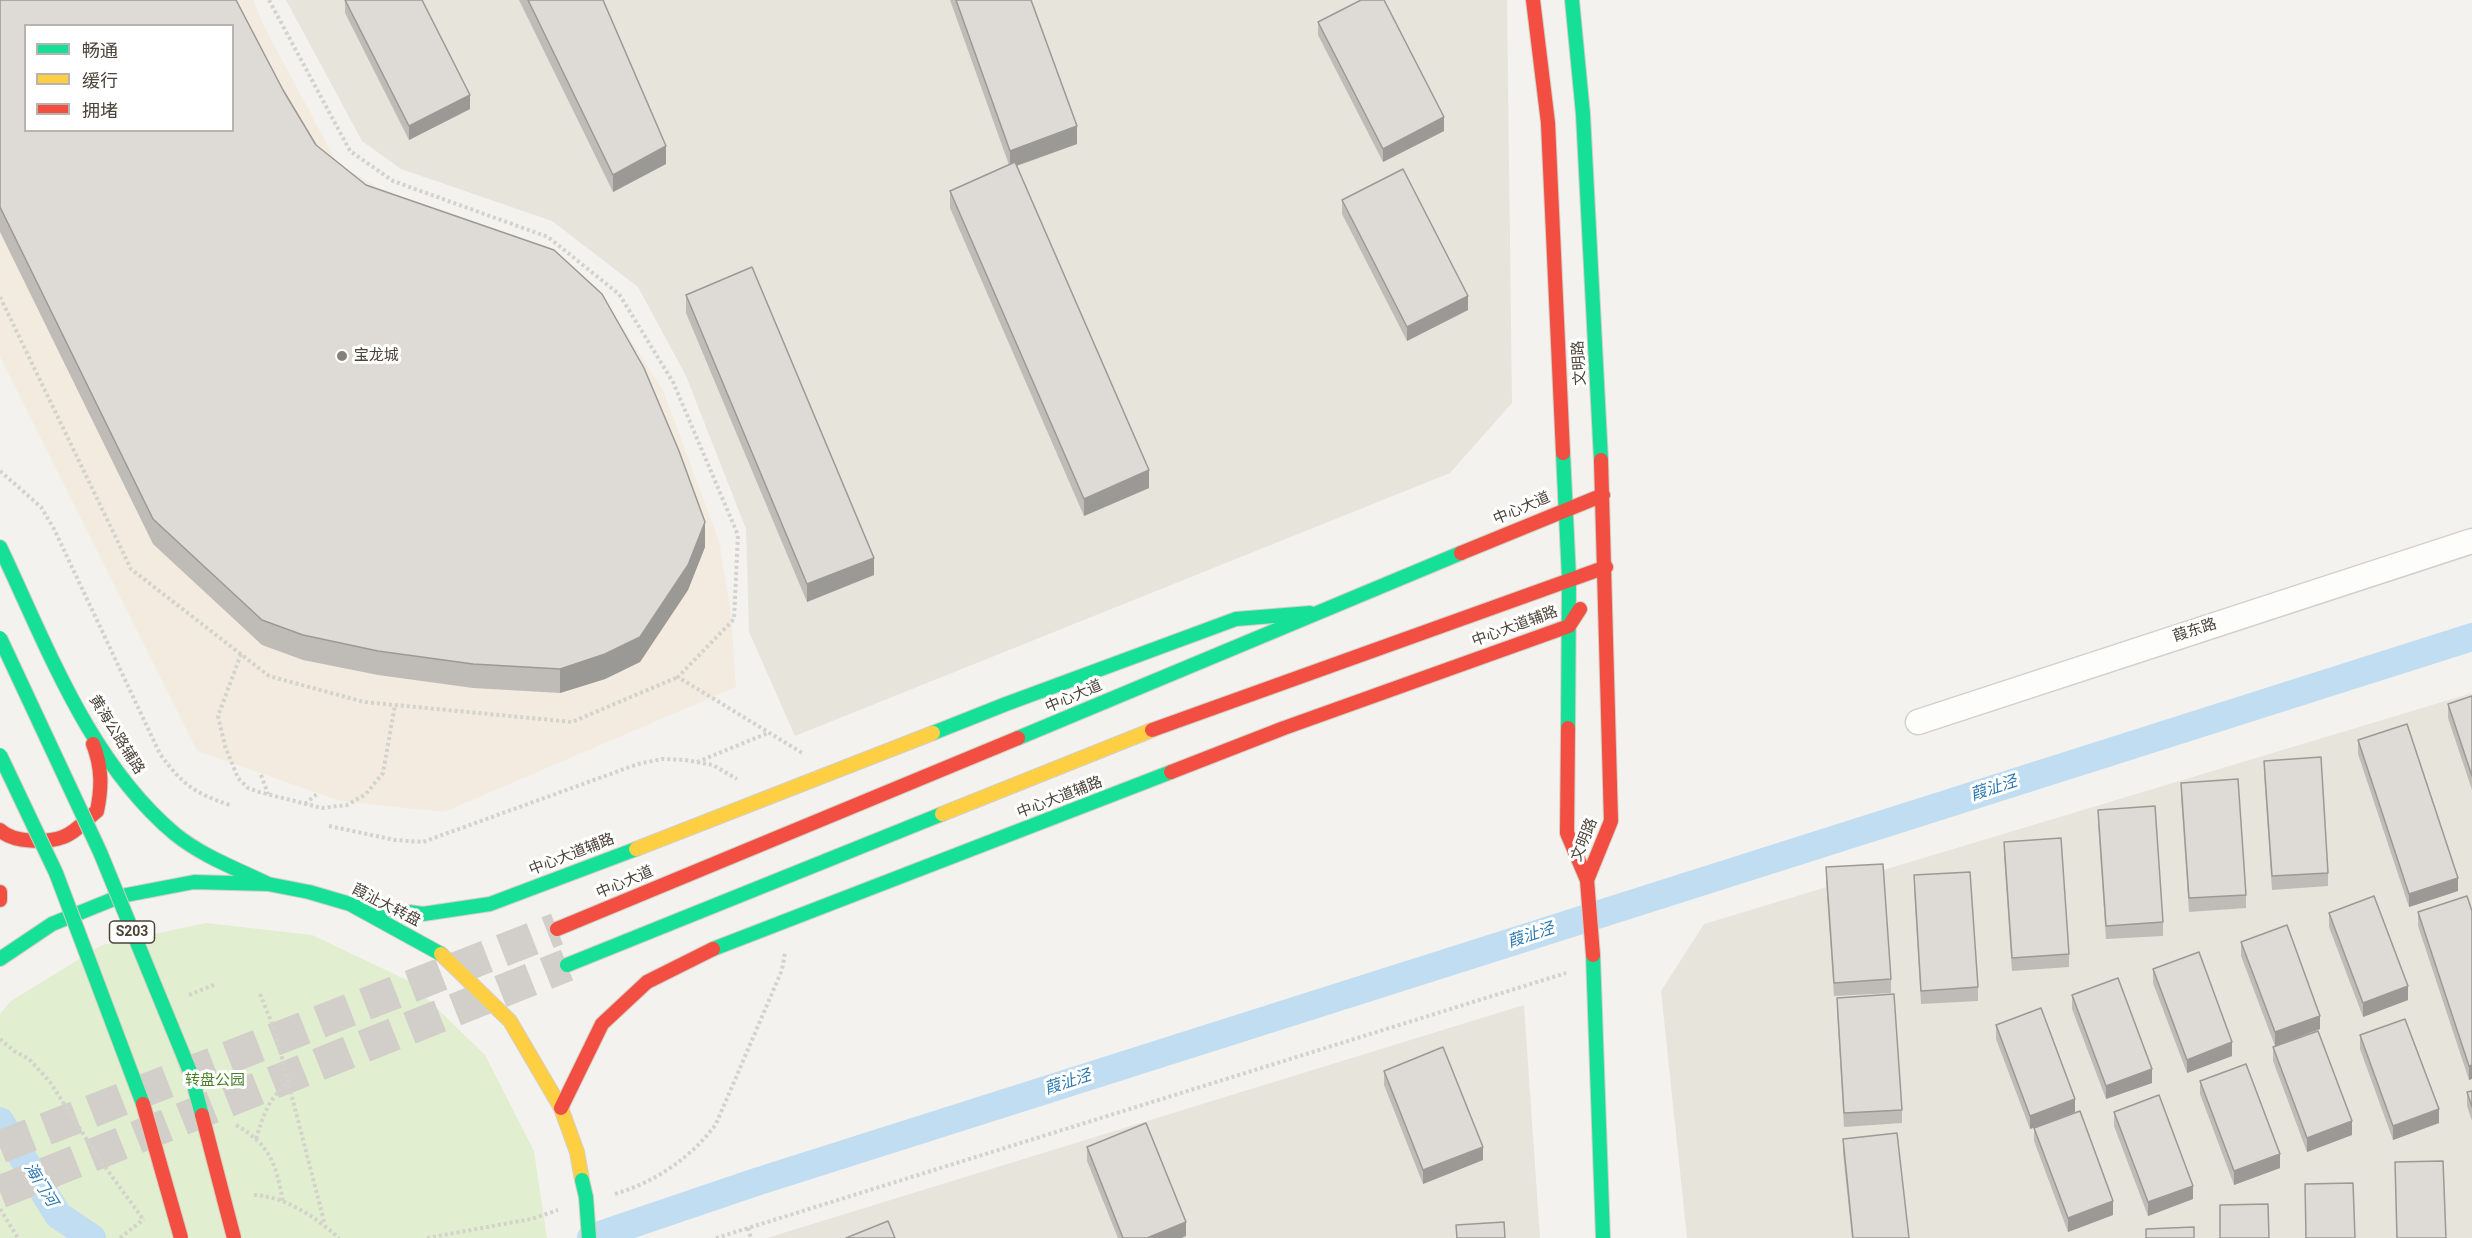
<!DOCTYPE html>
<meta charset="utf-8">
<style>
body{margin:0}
#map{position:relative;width:2472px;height:1238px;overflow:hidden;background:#f4f2ee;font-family:Roboto,"Noto Sans SC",sans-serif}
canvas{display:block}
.legend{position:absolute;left:24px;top:24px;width:210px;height:108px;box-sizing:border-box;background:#fff;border:2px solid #b7b4b0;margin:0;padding:8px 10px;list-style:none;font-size:18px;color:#4b4439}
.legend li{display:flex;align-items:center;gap:12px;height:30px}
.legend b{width:30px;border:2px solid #b7b4b0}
</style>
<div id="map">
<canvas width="2472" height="1238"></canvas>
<ul class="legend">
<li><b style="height:8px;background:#16e098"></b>畅通</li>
<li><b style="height:8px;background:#ffcf43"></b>缓行</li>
<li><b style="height:8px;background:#f24e42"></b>拥堵</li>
</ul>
</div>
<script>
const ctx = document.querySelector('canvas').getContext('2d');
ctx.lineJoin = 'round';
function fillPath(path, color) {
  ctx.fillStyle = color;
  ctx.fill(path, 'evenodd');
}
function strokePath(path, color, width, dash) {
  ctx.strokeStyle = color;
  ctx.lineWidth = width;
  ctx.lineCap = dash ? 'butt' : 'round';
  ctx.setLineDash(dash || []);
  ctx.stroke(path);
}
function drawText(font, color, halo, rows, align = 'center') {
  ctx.font = font + ' Roboto,"Noto Sans SC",sans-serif';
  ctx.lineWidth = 6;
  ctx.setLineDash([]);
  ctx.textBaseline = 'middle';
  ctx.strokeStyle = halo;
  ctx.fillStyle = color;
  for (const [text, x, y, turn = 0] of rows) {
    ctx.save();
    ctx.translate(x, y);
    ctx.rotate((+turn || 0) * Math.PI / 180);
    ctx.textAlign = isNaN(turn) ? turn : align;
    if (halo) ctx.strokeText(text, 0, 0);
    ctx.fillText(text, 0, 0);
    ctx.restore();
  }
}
fillPath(new Path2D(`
 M 286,0 L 1507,0 L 1512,403 L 1450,473 L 795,736 L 749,632 L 746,529 L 686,376 L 638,287 L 552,221 L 401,169 L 362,141 Z
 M 2472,693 L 2472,1238 L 1687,1238 L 1661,991 L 1704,924 Z
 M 1524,1005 L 1540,1238 L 767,1238 Z`), '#e7e4dc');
fillPath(new Path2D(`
 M 0,0 L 253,0 L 264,26 L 337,163 L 403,203 L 607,303 L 663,390 L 719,541 L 731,613 L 736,687 L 444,812 L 340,801 L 197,751 L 0,357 ZM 26,26 L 232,26 L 232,130 L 26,130 Z`), '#f3ebdf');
fillPath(new Path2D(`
 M 206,923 L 312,935 L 409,981 L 485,1055 L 534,1151 L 547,1238 L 0,1238 L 0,1014 L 11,1001 L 102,945 Z`), '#e1eecf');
strokePath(new Path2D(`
 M 0,1121 L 58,1215 L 92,1238
 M 591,1238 L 756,1182 L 2472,637`), '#c0ddf1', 28);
strokePath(new Path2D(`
 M 0,1147 L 557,929
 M 0,1192 L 567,965`), '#d2cfca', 33, [33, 16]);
const street = new Path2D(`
 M 1918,722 L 2472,541`);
const fast = new Path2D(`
 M 1572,0 L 1583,114 L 1601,460
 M 1563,453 L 1569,578 L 1568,728
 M 0,547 C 47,646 89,762 175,834 C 202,856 237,869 268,884
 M 933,733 L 1006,704 L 1236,619 L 1310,613
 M 1018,738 L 1461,553
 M 351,904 L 423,914 L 490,904 L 636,849
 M 713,949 L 1171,772
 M 1593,955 L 1603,1238
 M 0,959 L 52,924 L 121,896 L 194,882 L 268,884 L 309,892 L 350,904 L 441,954
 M 567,965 L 942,814`);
const slow = new Path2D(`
 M 942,814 L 1152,730
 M 636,849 L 933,733
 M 441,954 L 510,1021 L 561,1108 L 577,1152 L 582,1180`);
const jam = new Path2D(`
 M 1533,0 L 1548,123 L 1563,453
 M 1461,553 L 1603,495
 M 1568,728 L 1567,833 L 1587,880 L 1593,955
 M 1152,730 L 1606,567
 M 1171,772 L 1284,728 L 1569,626 L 1580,609
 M 0,830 C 13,843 47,843 63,837 C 75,833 87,819 97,811 C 102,787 102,767 93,744
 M 1587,880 L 1611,821 L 1601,460
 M 0,892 L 0,900
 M 557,929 L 1018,738
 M 561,1108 L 602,1024 L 647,982 L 713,949`);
strokePath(street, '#d2d0cb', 27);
strokePath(fast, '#d3cfc5', 16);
strokePath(slow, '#d3cfc5', 16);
strokePath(jam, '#d3cfc5', 16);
strokePath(new Path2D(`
 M 269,0 L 350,151 L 393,181 L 548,237 L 619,294 L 673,382 L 738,535 L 734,619 L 678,677 L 804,754
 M 0,297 L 131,569 L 269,676 L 364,702 L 572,722 L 678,677
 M 0,471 L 41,507 L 54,529 L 160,754 C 183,785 194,793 230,805
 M 241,654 L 218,716 L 225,746 L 238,778 L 248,788 L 259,792 L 322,808 L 347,805 L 366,794 L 383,773 L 395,705
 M 697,762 L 768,733
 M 261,775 L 268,794
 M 305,804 L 317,794
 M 329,826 L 395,840 L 423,842 L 638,764 L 662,759 L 685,760 L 713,765 L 737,779
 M 260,994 L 275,1031 L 325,1225
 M 189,995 L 216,984
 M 0,1039 L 14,1051 L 29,1059 L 50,1082 L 100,1160 L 143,1219
 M 236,1125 C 271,1145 276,1165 283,1202
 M 256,1139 C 263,1116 269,1097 289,1082
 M 615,1194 C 655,1182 691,1158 716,1124 L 782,970 L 785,953
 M 254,1195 C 287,1197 315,1217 339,1238
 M 0,1209 L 18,1238
 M 748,1228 L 751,1238
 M 120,1238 L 144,1219
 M 427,1238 L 531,1219 L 558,1210
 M 716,1238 L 1566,973`), '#d3d2cc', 4, [3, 3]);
strokePath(street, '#fdfdfc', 24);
strokePath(fast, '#16e098', 14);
strokePath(slow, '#ffcf43', 14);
strokePath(jam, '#f24e42', 14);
const fastBridge = new Path2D(`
 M 0,638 L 100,852 L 191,1074 L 202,1115
 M 0,755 L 56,873 L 143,1104
 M 582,1180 L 586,1197 L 589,1238`);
const jamBridge = new Path2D(`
 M 143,1104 L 181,1238
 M 202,1115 L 234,1238`);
strokePath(fastBridge, '#d6cebb', 16, []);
strokePath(jamBridge, '#d6cebb', 16, []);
strokePath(fastBridge, '#16e098', 14);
strokePath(jamBridge, '#f24e42', 14);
fillPath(new Path2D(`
 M 0,0 L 283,90 L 316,145 L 705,547 L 688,590 L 640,662 L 605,679 L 560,693 L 473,688 L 378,675 L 303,660 L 262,645 L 153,544 L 0,232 Z
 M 345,0 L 470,109 L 409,140 L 345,13 Z
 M 519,0 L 603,0 L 666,164 L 613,192 Z
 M 950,0 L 1031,0 L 1077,144 L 1017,166 L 1149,488 L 1084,516 L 950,208 L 950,191 L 1009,165 Z
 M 1318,22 L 1444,131 L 1383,162 L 1318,35 Z
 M 1342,200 L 1468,310 L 1407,341 L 1342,214 Z
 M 686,295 L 874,575 L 807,602 L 686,313 Z
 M 2472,696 L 2472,790 L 2448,718 L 2448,704 Z
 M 2358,740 L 2458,891 L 2409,907 L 2358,754 Z
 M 2264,761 L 2328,873 L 2328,886 L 2272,890 L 2264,774 Z
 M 2181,783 L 2246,895 L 2246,908 L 2189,912 L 2181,796 Z
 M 2098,810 L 2163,922 L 2163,936 L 2106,939 L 2098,824 Z
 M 2004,842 L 2069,954 L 2069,967 L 2012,971 L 2004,856 Z
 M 1826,867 L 1891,979 L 1891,993 L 1834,996 L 1826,881 Z
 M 1914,875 L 1978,987 L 1978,1001 L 1921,1004 L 1914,889 Z
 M 2472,911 L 2469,1080 L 2418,926 L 2418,912 Z
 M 2329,913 L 2408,1000 L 2363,1017 L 2329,927 Z
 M 2241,942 L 2320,1029 L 2275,1046 L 2241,956 Z
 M 2153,969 L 2232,1056 L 2187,1073 L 2153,983 Z
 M 2072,995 L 2152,1083 L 2106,1099 L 2072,1009 Z
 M 1837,998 L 1902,1110 L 1902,1123 L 1844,1127 L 1837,1011 Z
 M 1996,1025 L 2075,1112 L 2113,1215 L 2068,1232 L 2034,1141 L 2034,1128 L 2060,1118 L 2030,1129 L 1996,1039 Z
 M 2360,1035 L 2439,1123 L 2393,1140 L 2360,1049 Z
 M 2273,1047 L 2352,1135 L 2307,1152 L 2273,1061 Z
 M 1384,1071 L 1483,1160 L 1423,1184 L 1384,1085 Z
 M 2200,1081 L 2280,1168 L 2234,1185 L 2200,1094 Z
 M 2472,1091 L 2472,1121 L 2467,1106 L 2467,1092 Z
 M 2114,1112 L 2193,1199 L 2148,1216 L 2114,1126 Z
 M 1843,1139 L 1909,1238 L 1852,1238 L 1843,1153 Z
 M 1087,1147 L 1186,1236 L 1181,1238 L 1118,1238 L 1087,1161 Z`), '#bfbcb8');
fillPath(new Path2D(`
 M 470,95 L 470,109 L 409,140 L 409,126 Z
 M 1444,117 L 1444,131 L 1383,162 L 1383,149 Z
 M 1077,126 L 1077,144 L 1010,168 L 1010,151 Z
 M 666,146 L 666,164 L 613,192 L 613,175 Z
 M 1468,296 L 1468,310 L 1407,341 L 1407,327 Z
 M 1149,470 L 1149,488 L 1084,516 L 1084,499 Z
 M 705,522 L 705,547 L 688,590 L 640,662 L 605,679 L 560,693 L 560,669 Z
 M 874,558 L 874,575 L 807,602 L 807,584 Z
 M 2458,878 L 2458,891 L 2409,907 L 2409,894 Z
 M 2408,986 L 2408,1000 L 2363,1017 L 2363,1003 Z
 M 2320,1016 L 2320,1029 L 2275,1046 L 2275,1032 Z
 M 2232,1042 L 2232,1056 L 2187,1073 L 2187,1060 Z
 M 2472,1065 L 2472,1079 L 2469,1080 L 2469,1066 Z
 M 2152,1069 L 2152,1083 L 2106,1099 L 2106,1086 Z
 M 2075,1099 L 2075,1112 L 2030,1129 L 2030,1116 Z
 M 2439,1109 L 2439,1123 L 2393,1140 L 2393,1126 Z
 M 2352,1121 L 2352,1135 L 2307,1152 L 2307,1138 Z
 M 1483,1147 L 1483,1160 L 1423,1184 L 1423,1170 Z
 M 2280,1154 L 2280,1168 L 2234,1185 L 2234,1171 Z
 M 2193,1186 L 2193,1199 L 2148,1216 L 2148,1202 Z
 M 2113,1201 L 2113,1215 L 2068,1232 L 2068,1218 Z
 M 1186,1222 L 1186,1236 L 1181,1238 L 1147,1238 Z`), '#9b9996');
const building = new Path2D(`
 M 0,0 L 236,0 L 283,90 L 316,145 L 366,185 L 554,250 L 602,294 L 644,368 L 679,451 L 705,522 L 688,565 L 640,637 L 605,654 L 560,669 L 473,664 L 378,651 L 303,635 L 262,620 L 153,519 L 0,207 ZM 26,26 L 232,26 L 232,130 L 26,130 Z
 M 345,0 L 422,0 L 470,95 L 409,126 Z
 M 528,0 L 603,0 L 666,146 L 613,175 Z
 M 956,0 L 1031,0 L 1077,126 L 1010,151 Z
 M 1361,0 L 1384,0 L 1444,117 L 1383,149 L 1318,22 Z
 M 1015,162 L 1149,470 L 1084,499 L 950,191 Z
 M 1403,169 L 1468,296 L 1407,327 L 1342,200 Z
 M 752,267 L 874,558 L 807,584 L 686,295 Z
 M 2472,696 L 2472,776 L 2448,704 Z
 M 2407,724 L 2458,878 L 2409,894 L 2358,740 Z
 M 2321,757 L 2328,873 L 2272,876 L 2264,761 Z
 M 2238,779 L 2246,895 L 2189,898 L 2181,783 Z
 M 2155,806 L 2163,922 L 2106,926 L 2098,810 Z
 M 2061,838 L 2069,954 L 2012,958 L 2004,842 Z
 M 1883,864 L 1891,979 L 1834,983 L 1826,867 Z
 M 1970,872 L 1978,987 L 1921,991 L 1914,875 Z
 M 2374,896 L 2408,986 L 2363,1003 L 2329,913 Z
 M 2467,896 L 2472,911 L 2472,1065 L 2469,1066 L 2418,912 Z
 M 2287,925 L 2320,1016 L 2275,1032 L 2241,942 Z
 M 2199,952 L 2232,1042 L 2187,1060 L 2153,969 Z
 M 2118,978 L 2152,1069 L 2106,1086 L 2072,995 Z
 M 1894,994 L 1902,1110 L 1844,1113 L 1837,998 Z
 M 2041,1008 L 2075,1099 L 2030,1116 L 1996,1025 Z
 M 2405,1019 L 2439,1109 L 2393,1126 L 2360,1035 Z
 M 2318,1031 L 2352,1121 L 2307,1138 L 2273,1047 Z
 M 1443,1047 L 1483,1147 L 1423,1170 L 1384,1071 Z
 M 2246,1064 L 2280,1154 L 2234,1171 L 2200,1081 Z
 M 2472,1091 L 2472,1107 L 2467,1092 Z
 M 2159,1095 L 2193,1186 L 2148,1202 L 2114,1112 Z
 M 2080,1111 L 2113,1201 L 2068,1218 L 2034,1128 Z
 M 1146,1123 L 1186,1222 L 1147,1238 L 1123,1238 L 1087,1147 Z
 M 1897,1133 L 1909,1238 L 1853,1238 L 1843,1139 Z
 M 2443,1161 L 2446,1238 L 2397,1238 L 2395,1162 Z
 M 2353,1183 L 2355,1238 L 2306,1238 L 2305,1184 Z
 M 2268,1204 L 2269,1238 L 2220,1238 L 2220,1205 Z
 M 888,1221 L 895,1238 L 846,1238 Z
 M 1504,1222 L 1505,1238 L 1457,1238 L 1456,1225 Z
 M 2194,1227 L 2194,1238 L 2146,1238 L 2146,1229 Z`);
fillPath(building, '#dedbd6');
strokePath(building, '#9b9996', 1.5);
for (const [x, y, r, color] of [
 [342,356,6,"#868178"]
]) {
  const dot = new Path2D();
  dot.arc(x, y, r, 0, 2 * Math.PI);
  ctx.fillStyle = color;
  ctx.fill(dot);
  strokePath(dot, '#fff', 2);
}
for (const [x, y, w] of [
 [132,932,45]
]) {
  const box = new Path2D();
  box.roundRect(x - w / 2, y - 11, w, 22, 4.5);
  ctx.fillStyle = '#fff';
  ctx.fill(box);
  strokePath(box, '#4b4439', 1.5);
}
drawText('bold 14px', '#4b4439', null, [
 ["S203",132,932]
]);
drawText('15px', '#4b4439', '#fff', [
 ["宝龙城",354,356]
], 'left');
drawText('15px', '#4b4439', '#fff', [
 ["文明路",1580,363,-93],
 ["中心大道",1522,509,-23],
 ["中心大道辅路",1515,627,-20],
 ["葭东路",2195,631,-18],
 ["中心大道",1074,697,-23],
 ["黄海公路辅路",116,735,58],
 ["中心大道辅路",1060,798,-21],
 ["文明路",1585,840,-68],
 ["中心大道辅路",572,855,-21],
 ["中心大道",625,883,-23],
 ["葭沚大转盘",386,906,27]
]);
drawText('15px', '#4a7f2a', '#fff', [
 ["转盘公园",215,1081]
]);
drawText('italic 16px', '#2e7ab2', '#fff', [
 ["葭沚泾",1994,789,-18],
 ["葭沚泾",1531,936,-18],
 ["葭沚泾",1068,1083,-18],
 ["海门河",40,1185,58]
]);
</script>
